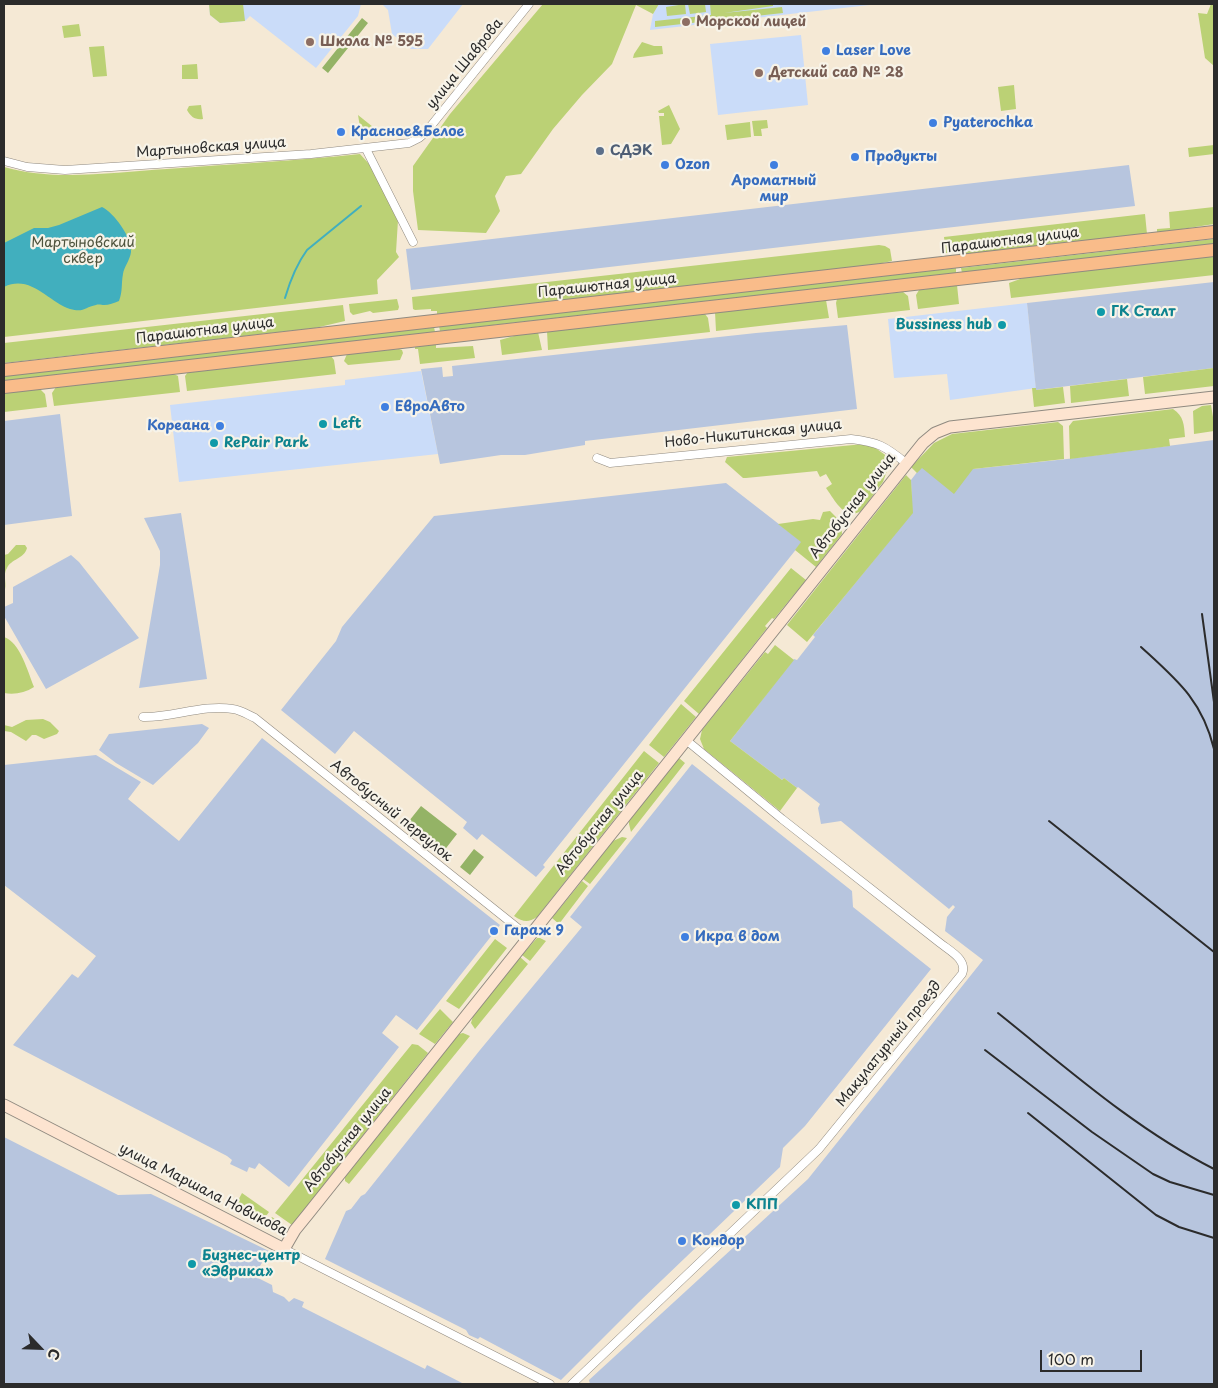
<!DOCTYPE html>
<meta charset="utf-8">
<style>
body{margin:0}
#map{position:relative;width:1218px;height:1388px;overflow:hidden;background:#f5e9d5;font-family:"Playpen Sans",sans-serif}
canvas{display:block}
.frame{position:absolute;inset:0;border:5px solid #2b2b2b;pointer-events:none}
.north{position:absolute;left:15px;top:1323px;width:50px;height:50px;-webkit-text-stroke:4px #f7f3e8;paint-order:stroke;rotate:114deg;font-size:14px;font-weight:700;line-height:20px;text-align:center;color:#2b2b2b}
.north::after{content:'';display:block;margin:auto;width:18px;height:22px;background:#2b2b2b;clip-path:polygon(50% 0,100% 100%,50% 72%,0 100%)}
.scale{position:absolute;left:1040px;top:1350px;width:102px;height:22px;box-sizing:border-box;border:2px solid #2b2b2b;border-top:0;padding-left:6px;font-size:15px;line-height:18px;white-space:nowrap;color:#2b2b2b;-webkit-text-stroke:4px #f7f3e8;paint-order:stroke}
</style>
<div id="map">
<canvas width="1218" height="1388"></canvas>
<div class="frame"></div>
<div class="north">С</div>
<div class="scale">100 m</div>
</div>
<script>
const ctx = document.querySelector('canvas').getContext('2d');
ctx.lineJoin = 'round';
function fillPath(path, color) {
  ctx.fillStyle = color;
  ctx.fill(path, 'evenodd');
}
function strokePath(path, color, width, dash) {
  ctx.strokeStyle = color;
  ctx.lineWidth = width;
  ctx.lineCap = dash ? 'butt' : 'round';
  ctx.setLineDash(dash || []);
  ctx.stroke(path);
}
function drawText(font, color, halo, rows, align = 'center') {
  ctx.font = font + ' "Playpen Sans",sans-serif';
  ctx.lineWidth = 4.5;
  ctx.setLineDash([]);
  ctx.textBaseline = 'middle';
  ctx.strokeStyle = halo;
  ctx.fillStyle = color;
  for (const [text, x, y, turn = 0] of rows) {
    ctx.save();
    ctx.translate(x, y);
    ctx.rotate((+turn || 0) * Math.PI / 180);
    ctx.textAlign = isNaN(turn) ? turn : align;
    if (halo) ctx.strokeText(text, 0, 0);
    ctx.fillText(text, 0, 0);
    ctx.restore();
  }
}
fillPath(new Path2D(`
 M 209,4 L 361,4 L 358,16 L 316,68 L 250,16 L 245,21 L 220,23 L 210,15 Z
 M 382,4 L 463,4 L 428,49 L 411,49 L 392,34 L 388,10 Z
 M 659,4 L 878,4 L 650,30 L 653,14 Z
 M 801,35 L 808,105 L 718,115 L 710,44 Z
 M 1027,303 L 1036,388 L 950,400 L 947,374 L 894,378 L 888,319 Z
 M 421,371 L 438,454 L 179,482 L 170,405 L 345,385 L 345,380 Z`), '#cadcf9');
fillPath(new Path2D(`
 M 1129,165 L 1135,206 L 411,290 L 406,249 Z
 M 1214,282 L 1214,368 L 1036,390 L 1027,303 Z
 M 847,325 L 857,409 L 585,441 L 585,445 L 525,455 L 501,455 L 440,464 L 421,369 L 442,367 L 443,377 L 453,376 L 452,366 L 756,333 Z
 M 60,414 L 72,516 L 4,525 L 4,421 Z
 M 1214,440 L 1214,1384 L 590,1384 L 589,1380 L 808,1179 L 983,960 L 945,931 L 947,917 L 955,907 L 953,905 L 949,909 L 841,821 L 821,824 L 818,808 L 820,804 L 798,787 L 797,788 L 784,778 L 782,780 L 730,741 L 794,659 L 797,660 L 815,637 L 813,635 L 912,513 L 911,480 L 921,467 L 973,469 L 1067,459 Z
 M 726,483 L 802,542 L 543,865 L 545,867 L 536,877 L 482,834 L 477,840 L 463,828 L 467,822 L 354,731 L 335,754 L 281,710 L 336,641 L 342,627 L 434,516 Z
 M 181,513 L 207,679 L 139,688 L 160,565 L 160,551 L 144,518 Z
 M 71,555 L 79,562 L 139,638 L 46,689 L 4,616 L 4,607 L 13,603 L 13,587 Z
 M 202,724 L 209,728 L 198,743 L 153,785 L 116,763 L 99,750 L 109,734 Z
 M 262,738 L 500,925 L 417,1030 L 396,1015 L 382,1033 L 399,1047 L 289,1187 L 259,1163 L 255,1169 L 249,1167 L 247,1172 L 230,1164 L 232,1160 L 227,1156 L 13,1045 L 72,974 L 78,978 L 96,956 L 4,885 L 4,765 L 96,755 L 141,782 L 128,799 L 179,841 Z
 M 692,764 L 852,891 L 853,907 L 931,969 L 805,1126 L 783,1148 L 780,1167 L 639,1302 L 561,1380 L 480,1337 L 478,1339 L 469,1335 L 466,1330 L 325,1259 L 346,1211 L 351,1209 L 361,1196 L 365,1194 L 480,1050 L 582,927 L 570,917 Z
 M 4,1137 L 118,1195 L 151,1194 L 269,1251 L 254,1276 L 272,1285 L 273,1292 L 284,1297 L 289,1302 L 294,1298 L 304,1302 L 302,1307 L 425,1369 L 427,1365 L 464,1384 L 4,1384 Z`), '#b7c5de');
fillPath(new Path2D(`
 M 209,4 L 243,4 L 245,21 L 220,23 L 210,15 Z
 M 543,4 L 659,4 L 653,14 L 636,5 L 612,64 L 582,95 L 553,129 L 521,174 L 506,176 L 495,196 L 500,211 L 486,233 L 418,230 L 413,191 L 413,166 L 450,114 Z
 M 685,4 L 686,14 L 667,16 L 666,7 Z
 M 688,4 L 705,4 L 706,12 L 690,14 Z
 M 710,4 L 773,4 L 773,6 L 724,13 L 782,7 L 783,13 L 655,27 L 655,21 L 711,15 Z
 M 1211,4 L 1214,4 L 1214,66 L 1205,58 L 1198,13 L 1207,14 Z
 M 79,24 L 81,36 L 64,38 L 62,26 Z
 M 642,42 L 654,46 L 662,46 L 663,54 L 633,58 L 634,54 Z
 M 104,46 L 107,76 L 93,77 L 89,47 Z
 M 197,64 L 198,79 L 182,79 L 182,65 Z
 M 1014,85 L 1016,109 L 1001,111 L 998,87 Z
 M 201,105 L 203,119 C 195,120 191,117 187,110 L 189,106 Z
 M 669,105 L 680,129 L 671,144 L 662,145 L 659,116 L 664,116 L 664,113 L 659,113 L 658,111 Z
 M 358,115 L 378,131 L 361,133 Z
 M 767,120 L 768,128 L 761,129 L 762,136 L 754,136 L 752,121 Z
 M 750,122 L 751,137 L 727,140 L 725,125 Z
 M 1214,145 L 1214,154 L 1189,157 L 1188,148 Z
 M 360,154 L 370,165 L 398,220 L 396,252 L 399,257 L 377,280 L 378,294 L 4,337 L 4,167 C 56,182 113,172 167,169 C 231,164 296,161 360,154 Z
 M 1214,207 L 1214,224 L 1157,233 L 1157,229 L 1170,228 L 1169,212 Z
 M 1145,214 L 1147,234 L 960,255 L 959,252 L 946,253 L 944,237 Z
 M 1214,239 L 1214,244 L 962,273 L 961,268 Z
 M 879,245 L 885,246 L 890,249 L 892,261 L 868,266 L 437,314 L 437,311 L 431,311 L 431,309 L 415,310 L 413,309 L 412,297 Z
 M 1214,256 L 1214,275 L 1011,298 L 1009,283 L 1023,278 Z
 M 956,268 L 956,273 L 440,331 L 439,326 Z
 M 957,285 L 959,304 L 918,309 L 916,295 L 919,290 Z
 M 903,292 L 908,296 L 910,310 L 838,318 L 836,303 L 837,299 Z
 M 397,299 L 399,307 L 398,310 L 373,313 L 370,311 L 353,315 L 350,312 L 349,304 Z
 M 826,300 L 829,318 L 716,331 L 715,312 Z
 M 343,305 L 345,321 L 315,328 L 4,363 L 4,343 Z
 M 705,314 L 708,318 L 710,332 L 548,350 L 547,331 Z
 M 434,327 L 435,332 L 4,381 L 4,376 Z
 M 538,332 L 542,350 L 502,355 L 500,340 L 521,334 Z
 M 436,344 L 436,348 L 473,346 L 475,358 L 420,364 L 418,349 L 415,349 L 415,347 Z
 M 399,349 L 402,350 L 403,353 L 400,360 L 348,365 L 344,361 L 347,354 Z
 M 331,356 L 334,360 L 336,374 L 187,391 L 185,376 L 188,372 Z
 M 1214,368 L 1214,386 L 1145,394 L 1143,377 Z
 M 174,374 L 178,376 L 180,392 L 54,406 L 52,393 L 56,387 Z
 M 1127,379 L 1129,396 L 1071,403 L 1070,386 Z
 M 1063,387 L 1065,403 L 1034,407 L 1032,388 L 1036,388 L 1036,390 Z
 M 40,389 L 45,394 L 47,407 L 4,412 L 4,393 Z
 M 1211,405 L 1213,417 L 1214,417 L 1214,431 L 1194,434 L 1193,411 L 1202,406 Z
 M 1173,409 C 1184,416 1184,425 1185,437 L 1169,439 L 1170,446 L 1070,459 L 1069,426 L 1073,421 Z
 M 1058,422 L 1063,426 L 1064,459 L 973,469 L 954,494 L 922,468 L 917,473 L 911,467 L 934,443 L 952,434 Z
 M 864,444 L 870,444 L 888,457 L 890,462 L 883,482 L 861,511 C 844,521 835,500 826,488 L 832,484 L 826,474 L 820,477 L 817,471 L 746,478 L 743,478 L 725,462 L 727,457 Z
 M 906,475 L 911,480 L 913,513 L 807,642 L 787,625 Z
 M 830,511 L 841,522 L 842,534 L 816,567 L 795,550 L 801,542 L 778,524 L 813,519 L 820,520 L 823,512 Z
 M 16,545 L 25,545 L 27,548 C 24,559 11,559 7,568 C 2,575 8,585 4,592 L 4,555 L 8,554 Z
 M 791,568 L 806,580 L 774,619 L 772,618 L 765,626 L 767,628 L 699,714 L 684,701 Z
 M 4,637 C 20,642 28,672 34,687 C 25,693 14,695 4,693 Z
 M 775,645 L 794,660 L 730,741 L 782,780 L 784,778 L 797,788 L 780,811 L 704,749 L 700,739 L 702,730 L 765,652 L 768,654 Z
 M 681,704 L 696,717 L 664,757 L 649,745 Z
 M 43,719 L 50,722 L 59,731 L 57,734 L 44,739 L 36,735 L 32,735 L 26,741 L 11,732 L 4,731 L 4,725 L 12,727 L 26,720 Z
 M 644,751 L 659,763 L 537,917 C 528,923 523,922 514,916 Z
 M 679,758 L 685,763 L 631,832 L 629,824 L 629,821 Z
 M 622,837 L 627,838 L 590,884 L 583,879 L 613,841 Z
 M 582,881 L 588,886 L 559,924 L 552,918 Z
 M 537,938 L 540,938 L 546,941 L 530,961 L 522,955 Z
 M 495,939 L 507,948 L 459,1009 L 446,1001 Z
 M 520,957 L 528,964 L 475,1029 L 471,1023 L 473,1016 Z
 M 440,1009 L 453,1022 L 435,1044 L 419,1034 Z
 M 463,1033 L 470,1036 L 349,1184 L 345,1181 L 345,1177 L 459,1034 Z
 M 412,1044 L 418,1045 L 428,1053 L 292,1225 L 275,1213 Z
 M 242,1193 L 269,1212 L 260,1224 L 233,1210 Z
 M 272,1217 L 286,1227 L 283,1232 L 273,1232 L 265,1226 Z`), '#bbd175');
fillPath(new Path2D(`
 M 362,18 L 368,23 L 328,73 L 322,68 Z
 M 421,806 L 457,834 L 443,852 L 409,826 L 409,821 Z
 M 474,849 L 484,857 L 470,875 L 460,867 Z`), '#94b366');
fillPath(new Path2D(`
 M 102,207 C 114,213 132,237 131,252 C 130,260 124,267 123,274 C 121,285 123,290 119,301 C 114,303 109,305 104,305 C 102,305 98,304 96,305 C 85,307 84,313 70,309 C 48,302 31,274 4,287 L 4,243 L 34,228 L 48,228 L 59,225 Z`), '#41afbe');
strokePath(new Path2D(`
 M 285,298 C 290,281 296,265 307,250 L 361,206`), '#41afbe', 2);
const street = new Path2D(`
 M 366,149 L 413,242
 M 4,161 L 27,167 L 65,170 L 311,154 L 409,143 L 419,138 L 426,132 L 529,4
 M 597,458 L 610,463 L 851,439 C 878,442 885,446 906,463
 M 143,717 C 172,718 203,704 233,709 C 241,710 248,715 255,718 L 529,937
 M 284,1249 L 550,1384
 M 572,1384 L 819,1149 L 962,974 C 968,960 950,951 940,943 L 782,819 L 686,740`);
const secondary = new Path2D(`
 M 4,1105 L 284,1249 L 295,1230 L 308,1214 L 923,443 L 935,433 L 950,427 L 1214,397`);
const primary = new Path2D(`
 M 4,370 L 1214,232
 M 4,387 L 1214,250`);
strokePath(street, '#908a80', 9);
strokePath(secondary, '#908a80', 13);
strokePath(primary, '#908a80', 14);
strokePath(street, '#fff', 8);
strokePath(secondary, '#fde4d0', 11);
strokePath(primary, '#f9bc8a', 12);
strokePath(new Path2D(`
 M 1202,614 L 1214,702
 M 1141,647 C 1177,680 1202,700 1214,749
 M 1049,821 L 1214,952
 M 998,1013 C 1068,1069 1134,1128 1214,1169
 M 985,1050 L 1092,1132 L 1153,1174 L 1170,1182 L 1214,1195
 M 1028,1113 L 1156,1215 L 1179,1227 L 1214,1238`), '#2b2b2b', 2);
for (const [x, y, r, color] of [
 [686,22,5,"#8d6e63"],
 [310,42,5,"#8d6e63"],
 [826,51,5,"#3f7fe0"],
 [759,73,5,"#8d6e63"],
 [933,123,5,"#3f7fe0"],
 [341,132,5,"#3f7fe0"],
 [600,151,5,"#5c6f8a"],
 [855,157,5,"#3f7fe0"],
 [665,165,5,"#3f7fe0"],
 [774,165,5,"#3f7fe0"],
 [1101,312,5,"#0f9aa8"],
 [1002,325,5,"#0f9aa8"],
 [385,407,5,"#3f7fe0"],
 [323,424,5,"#0f9aa8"],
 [220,426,5,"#3f7fe0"],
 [214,443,5,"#0f9aa8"],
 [494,931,5,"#3f7fe0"],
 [685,937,5,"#3f7fe0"],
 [736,1205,5,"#0f9aa8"],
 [682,1241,5,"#3f7fe0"],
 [192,1264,5,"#0f9aa8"]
]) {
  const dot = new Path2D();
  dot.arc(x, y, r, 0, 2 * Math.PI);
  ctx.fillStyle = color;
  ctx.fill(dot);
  strokePath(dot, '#f7f3e8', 2);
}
drawText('bold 14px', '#785e54', '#f7f3e8', [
 ["Морской лицей",696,22],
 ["Школа № 595",320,42],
 ["Детский сад № 28",769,73]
], 'left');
drawText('bold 14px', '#366cbe', '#f7f3e8', [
 ["Laser Love",836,51],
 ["Pyaterochka",943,123],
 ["Красное&Белое",351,132],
 ["Продукты",865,157],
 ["Ozon",675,165],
 ["Ароматный",774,181,"center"],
 ["мир",774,197,"center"],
 ["ЕвроАвто",395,407],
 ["Кореана",210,426,"right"],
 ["Гараж 9",504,931],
 ["Икра в дом",695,937],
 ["Кондор",692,1241]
], 'left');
drawText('14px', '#2b2b2b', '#f7f3e8', [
 ["улица Шаврова",465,64,-51],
 ["Мартыновская улица",211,148,-4],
 ["Парашютная улица",1010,241,-7],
 ["Парашютная улица",607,286,-6],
 ["Парашютная улица",205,331,-7],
 ["Ново-Никитинская улица",753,434,-6],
 ["Автобусная улица",853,506,-52],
 ["Автобусный переулок",391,811,39],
 ["Автобусная улица",600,823,-51],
 ["Макулатурный проезд",889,1044,-51],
 ["Автобусная улица",348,1140,-51],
 ["улица Маршала Новикова",203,1190,27]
]);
drawText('bold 14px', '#4e5e75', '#f7f3e8', [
 ["СДЭК",610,151]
], 'left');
drawText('14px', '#4f543e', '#f7f3e8', [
 ["Мартыновский",83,243],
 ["сквер",83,259]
]);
drawText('bold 14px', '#0d838f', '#f7f3e8', [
 ["ГК Сталт",1111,312],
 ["Bussiness hub",992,325,"right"],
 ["Left",333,424],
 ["RePair Park",224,443],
 ["КПП",746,1205],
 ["Бизнес-центр",202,1256],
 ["«Эврика»",202,1272]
], 'left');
</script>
